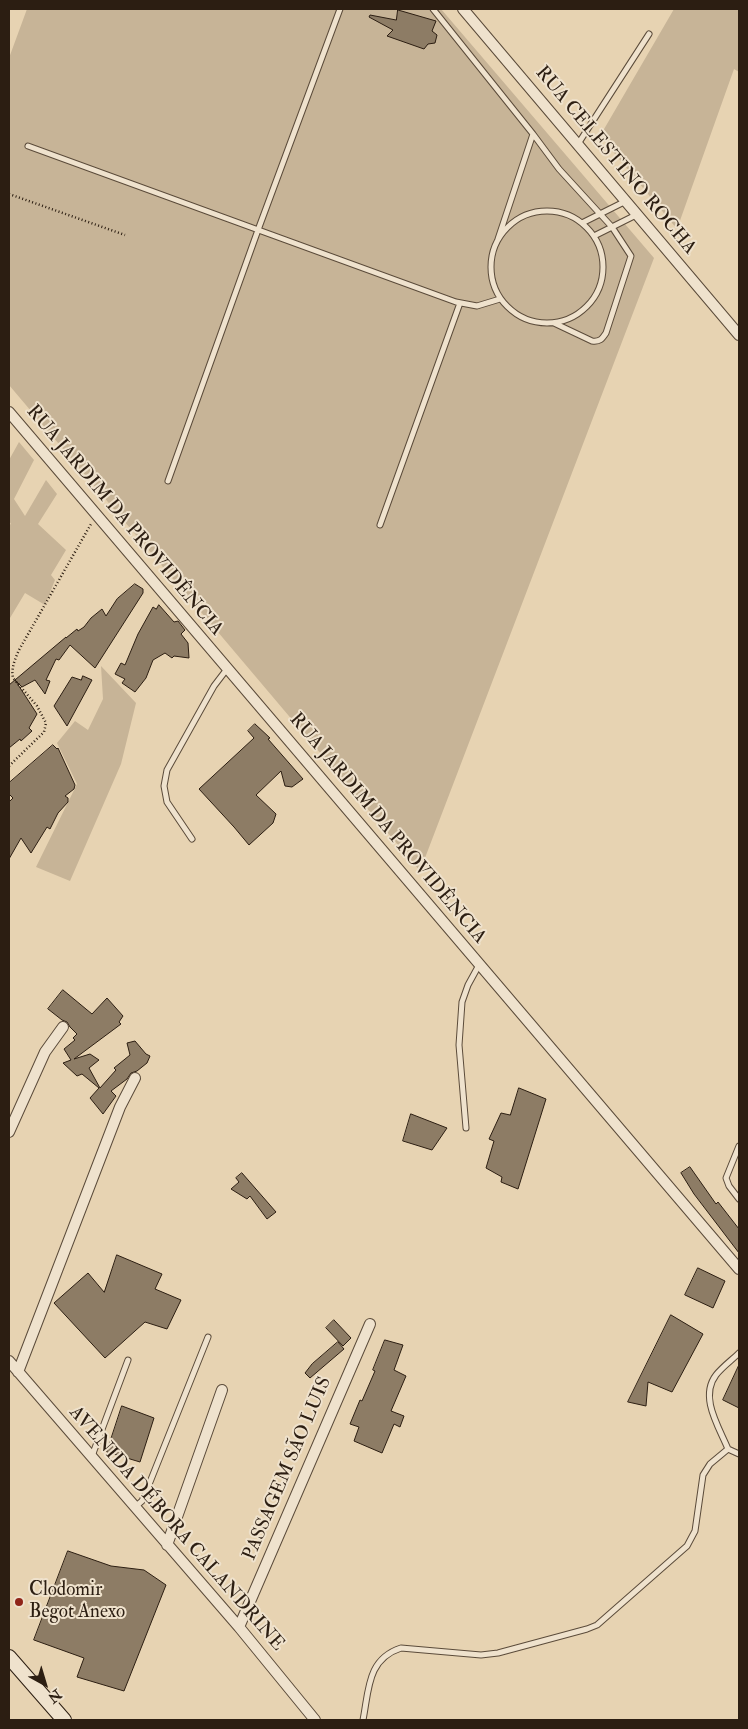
<!DOCTYPE html>
<meta charset="utf-8">
<style>
body{margin:0}
#map{position:relative;width:748px;height:1729px;overflow:hidden;background:#e7d3b2;font-family:"IM FELL Double Pica",serif}
canvas{display:block}
.frame{position:absolute;inset:0;border:10px solid #2c1e12;pointer-events:none}
.north{position:absolute;left:20px;top:1659px;width:50px;height:50px;-webkit-text-stroke:4px #efe2cd;paint-order:stroke;rotate:141deg;font-size:14px;font-weight:700;line-height:20px;text-align:center;color:#2c1e12}
.north::after{content:'';display:block;margin:auto;width:18px;height:22px;background:#2c1e12;clip-path:polygon(50% 0,100% 100%,50% 72%,0 100%)}
</style>
<div id="map">
<canvas width="748" height="1729"></canvas>
<div class="frame"></div>
<div class="north">N</div>
</div>
<script>
const ctx = document.querySelector('canvas').getContext('2d');
ctx.lineJoin = 'round';
function fillPath(path, color) {
  ctx.fillStyle = color;
  ctx.fill(path, 'evenodd');
}
function strokePath(path, color, width, dash) {
  ctx.strokeStyle = color;
  ctx.lineWidth = width;
  ctx.lineCap = dash ? 'butt' : 'round';
  ctx.setLineDash(dash || []);
  ctx.stroke(path);
}
function drawText(font, color, halo, rows, align = 'center') {
  ctx.font = font + ' "IM FELL Double Pica",serif';
  ctx.lineWidth = 4;
  ctx.setLineDash([]);
  ctx.textBaseline = 'middle';
  ctx.strokeStyle = halo;
  ctx.fillStyle = color;
  for (const [text, x, y, turn = 0] of rows) {
    ctx.save();
    ctx.translate(x, y);
    ctx.rotate((+turn || 0) * Math.PI / 180);
    ctx.textAlign = isNaN(turn) ? turn : align;
    if (halo) ctx.strokeText(text, 0, 0);
    ctx.fillText(text, 0, 0);
    ctx.restore();
  }
}
fillPath(new Path2D(`
 M 27,9 L 441,9 L 654,258 L 420,871 L 9,385 L 9,58 Z
 M 674,9 L 739,9 L 739,72 L 734,69 L 677,229 L 600,136 Z
 M 19,442 L 34,460 L 14,499 L 25,516 L 46,480 L 57,494 L 38,524 L 66,550 L 51,575 L 55,580 L 45,605 L 25,593 L 10,618 L 9,525 L 11,524 L 9,521 L 9,460 Z
 M 101,666 L 136,703 L 121,764 L 70,881 L 36,867 L 77,784 L 57,743 L 75,721 L 88,730 L 103,699 Z`), '#c7b497');
const building = new Path2D(`
 M 398,10 L 436,21 L 432,31 L 437,35 L 435,43 L 428,44 L 424,49 L 387,36 L 393,30 L 369,17 L 370,15 L 396,20 Z
 M 135,584 L 143,589 L 143,593 L 95,668 L 70,645 L 59,660 L 56,659 L 46,680 L 50,681 L 45,694 L 35,680 L 22,687 L 15,680 L 37,714 L 29,728 L 32,731 L 21,741 L 20,739 L 9,748 L 9,685 L 66,637 L 66,638 L 77,629 L 78,631 L 84,627 L 91,618 L 102,609 L 106,616 L 117,599 Z
 M 159,605 L 174,622 L 178,621 L 185,630 L 181,634 L 188,643 L 189,658 L 174,656 L 172,658 L 165,653 L 153,660 L 146,678 L 135,692 L 122,683 L 125,679 L 115,674 L 121,663 L 125,665 L 138,634 L 153,607 L 156,609 Z
 M 83,676 L 92,680 L 67,726 L 54,706 L 72,677 L 81,680 Z
 M 255,724 L 270,738 L 268,739 L 303,779 L 292,787 L 285,786 L 281,771 L 256,795 L 276,814 L 273,823 L 249,845 L 234,827 L 199,789 L 254,738 L 248,731 Z
 M 53,745 L 57,749 L 58,748 L 75,785 L 74,789 L 65,796 L 68,798 L 68,802 L 58,813 L 50,829 L 47,827 L 31,853 L 21,838 L 9,859 L 9,802 L 13,798 L 9,794 L 9,783 Z
 M 63,990 L 92,1014 L 107,998 L 123,1016 L 119,1022 L 121,1024 L 74,1059 L 90,1054 L 99,1060 L 89,1068 L 100,1088 L 116,1070 L 114,1068 L 130,1055 L 127,1043 L 135,1041 L 146,1054 L 150,1056 L 147,1063 L 137,1071 L 131,1073 L 127,1079 L 111,1091 L 116,1096 L 103,1114 L 90,1098 L 99,1088 L 82,1074 L 77,1076 L 63,1063 L 71,1060 L 64,1049 L 75,1040 L 73,1038 L 77,1034 L 70,1027 L 67,1022 L 62,1020 L 48,1009 Z
 M 519,1088 L 546,1099 L 518,1189 L 501,1182 L 502,1177 L 486,1168 L 494,1141 L 489,1139 L 501,1113 L 510,1115 Z
 M 411,1114 L 447,1128 L 432,1150 L 403,1141 Z
 M 690,1167 L 716,1204 L 718,1202 L 739,1229 L 739,1253 L 694,1194 L 681,1173 Z
 M 242,1173 L 276,1212 L 267,1219 L 250,1196 L 247,1199 L 231,1189 L 239,1182 L 236,1178 Z
 M 117,1255 L 162,1274 L 155,1289 L 181,1300 L 167,1329 L 145,1322 L 105,1358 L 54,1303 L 88,1273 L 104,1292 Z
 M 698,1268 L 725,1281 L 713,1308 L 685,1295 Z
 M 671,1315 L 703,1334 L 672,1392 L 648,1382 L 646,1406 L 628,1402 Z
 M 334,1320 L 351,1338 L 343,1346 L 326,1328 Z
 M 385,1340 L 403,1345 L 394,1370 L 406,1376 L 391,1411 L 404,1416 L 400,1427 L 394,1424 L 382,1453 L 354,1441 L 359,1427 L 350,1424 L 360,1400 L 362,1401 L 375,1371 L 373,1370 Z
 M 338,1342 L 344,1349 L 310,1378 L 305,1373 L 312,1364 Z
 M 739,1365 L 739,1408 L 723,1400 Z
 M 122,1406 L 154,1418 L 140,1462 L 107,1452 Z
 M 68,1551 L 111,1566 L 144,1570 L 166,1585 L 124,1691 L 77,1677 L 84,1658 L 34,1640 Z`);
fillPath(building, '#8d7c65');
strokePath(building, '#2c1e12', 1);
const lane = new Path2D(`
 M 433,9 L 533,134
 M 578,144 L 649,34
 M 28,146 L 456,302 L 477,306 L 500,299
 M491 267a56 56 0 1 1 112 0a56 56 0 1 1-112 0Z
 M 582,223 L 626,201
 M 594,236 L 636,215
 M 498,239 L 533,134 L 559,169 L 612,227 L 631,256 L 606,333 C 602,339 600,342 592,341 L 554,323
 M 168,481 L 258,230 L 340,9
 M 380,525 L 460,303
 M 192,839 L 167,802 L 164,786 L 167,770 L 214,686 L 227,669
 M 466,1128 L 459,1045 L 462,1002 L 468,985 L 479,965
 M 739,1146 L 726,1178 L 729,1186 L 739,1199
 M 728,1449 C 719,1427 699,1397 716,1375 C 722,1367 732,1360 739,1353
 M 92,1456 L 128,1360
 M 135,1507 L 142,1501 L 146,1492 L 208,1337
 M 363,1720 C 369,1690 367,1659 401,1648 L 481,1655 L 498,1653 L 587,1629 L 597,1625 L 687,1546 L 695,1531 L 703,1475 L 710,1464 L 728,1449 L 739,1454`);
const street = new Path2D(`
 M 463,9 L 739,335
 M 9,412 L 739,1269
 M 9,1132 L 45,1052 L 63,1027
 M 9,1361 L 239,1627 L 315,1720
 M 18,1372 L 120,1107 L 135,1078
 M 167,1545 L 222,1390
 M 239,1627 L 370,1324`);
const secondary = new Path2D(`
 M 9,1657 L 64,1720`);
strokePath(lane, '#5b4b3a', 7);
strokePath(street, '#5b4b3a', 12);
strokePath(secondary, '#2c1e12', 16);
strokePath(new Path2D(`
 M 9,194 L 125,235
 M 9,766 L 44,732 L 46,723 L 37,706 L 13,678 C 11,668 15,659 19,650 L 91,524`), '#2c1e12', 2.5, [1, 2.5]);
strokePath(lane, '#efe2cd', 5);
strokePath(street, '#efe2cd', 10);
strokePath(secondary, '#efe2cd', 14);
for (const [x, y, r, color] of [
 [19,1602,5,"#8f2418"]
]) {
  const dot = new Path2D();
  dot.arc(x, y, r, 0, 2 * Math.PI);
  ctx.fillStyle = color;
  ctx.fill(dot);
  strokePath(dot, '#efe2cd', 2);
}
drawText('19px', '#2c1e12', '#efe2cd', [
 ["RUA CELESTINO ROCHA",615,161,50],
 ["RUA JARDIM DA PROVIDÊNCIA",124,521,50],
 ["RUA JARDIM DA PROVIDÊNCIA",387,829,50],
 ["PASSAGEM SÃO LUIS",288,1469,-67],
 ["AVENIDA DÉBORA CALANDRINE",176,1529,49]
]);
drawText('19px', '#2c1e12', '#efe2cd', [
 ["Clodomir",29,1591],
 ["Begot Anexo",29,1613]
], 'left');
</script>
